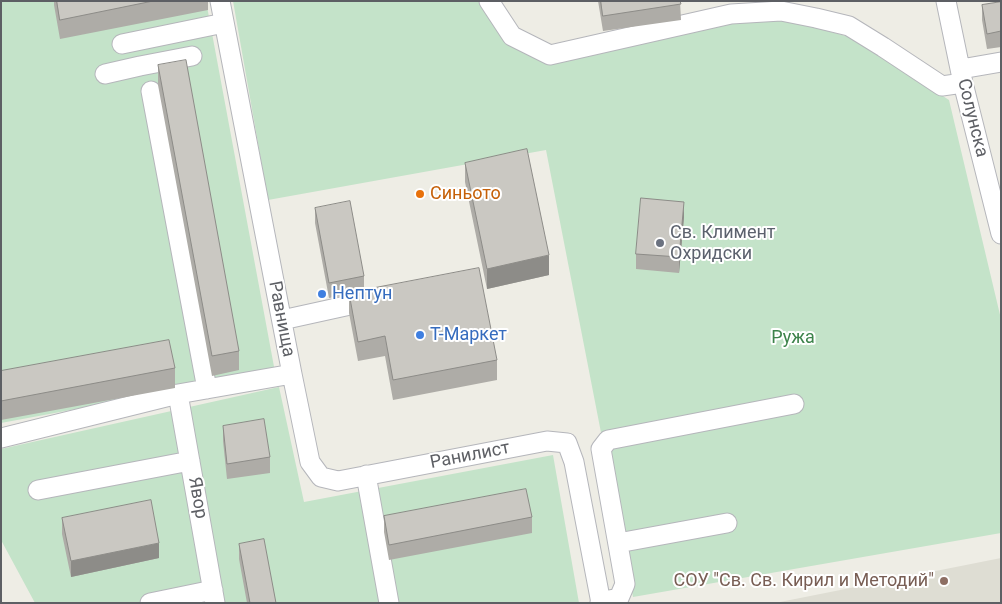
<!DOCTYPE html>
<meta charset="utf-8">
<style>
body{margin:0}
#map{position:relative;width:1002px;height:604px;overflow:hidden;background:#eeede5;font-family:Roboto,sans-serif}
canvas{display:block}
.frame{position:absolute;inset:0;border:2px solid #5d5f64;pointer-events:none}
</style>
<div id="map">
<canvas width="1002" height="604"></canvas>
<div class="frame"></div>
</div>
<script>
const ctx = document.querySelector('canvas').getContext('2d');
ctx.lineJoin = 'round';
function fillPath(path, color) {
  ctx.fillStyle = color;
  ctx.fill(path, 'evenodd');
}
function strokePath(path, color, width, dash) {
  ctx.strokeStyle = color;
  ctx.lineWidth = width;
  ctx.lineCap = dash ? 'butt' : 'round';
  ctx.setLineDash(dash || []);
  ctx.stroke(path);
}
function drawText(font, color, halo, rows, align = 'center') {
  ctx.font = font + ' Roboto,sans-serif';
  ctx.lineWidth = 4;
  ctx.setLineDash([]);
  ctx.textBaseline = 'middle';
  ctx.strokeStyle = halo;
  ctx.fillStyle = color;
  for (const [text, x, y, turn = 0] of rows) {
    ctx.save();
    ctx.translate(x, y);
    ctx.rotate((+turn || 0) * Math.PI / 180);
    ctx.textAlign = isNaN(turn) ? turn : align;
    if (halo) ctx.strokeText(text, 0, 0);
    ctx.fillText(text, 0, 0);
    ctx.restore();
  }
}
fillPath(new Path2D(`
 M 1001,558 L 1001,603 L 775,603 Z`), '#deddd3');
fillPath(new Path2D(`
 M 1,1 L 206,1 L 275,372 L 1,423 Z
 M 233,1 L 482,1 L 508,42 L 550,65 L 722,24 L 781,18 L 853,38 L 949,100 L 1001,319 L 1001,533 L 633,597 L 546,150 L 268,200 Z
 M 279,387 L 304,502 L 553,455 L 579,603 L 35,603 L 1,540 L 1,449 Z`), '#c4e3c9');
const minor = new Path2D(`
 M 489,1 L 512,36 L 550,55 L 731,14 L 781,11 L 816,18 L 849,26 L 883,47 L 942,86 L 963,83
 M 946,1 L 963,83 L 1001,234
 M 122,44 L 224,23
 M 961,69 L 1001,62
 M 105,74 L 140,66 L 192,56
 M 151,91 L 207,389
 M 282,320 L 373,300
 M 292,374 L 310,462 L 321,477 L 338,481 L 547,441 L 567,443 L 574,462 L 601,603
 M 178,394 L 215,603
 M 1,438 L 178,394 L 292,374 L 220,1
 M 366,475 L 389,603
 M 38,490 L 190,461
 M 618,543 L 727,523
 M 600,602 L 619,598 L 625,584 L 601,449 L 608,440 L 794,404
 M 150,603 L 213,590`);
strokePath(minor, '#b5b6bb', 21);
strokePath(minor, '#fff', 19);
fillPath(new Path2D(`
 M 54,1 L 208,1 L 208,10 L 60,39 L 54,5 Z
 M 598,1 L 680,1 L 681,20 L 603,31 Z
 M 1001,2 L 1001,47 L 987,49 L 982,20 L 982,5 Z
 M 158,65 L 239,351 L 239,370 L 212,376 L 158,85 Z
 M 465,163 L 549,275 L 487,289 L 465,182 Z
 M 315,208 L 364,276 L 364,290 L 497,360 L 497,380 L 393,400 L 385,356 L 358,361 L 349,313 L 349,295 L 329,298 L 315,223 Z
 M 684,217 L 679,273 L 636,269 L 636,254 Z
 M 175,368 L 175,388 L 1,420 L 1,371 Z
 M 223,426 L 270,457 L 270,473 L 227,479 L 223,441 Z
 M 384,516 L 532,517 L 532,533 L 389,560 L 384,532 Z
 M 62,518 L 159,558 L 71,577 L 62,534 Z
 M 239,544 L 276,603 L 247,603 L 239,559 Z`), '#aeaca7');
fillPath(new Path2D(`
 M 684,202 L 684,217 L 679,273 L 679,257 Z
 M 549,255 L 549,275 L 487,289 L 487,269 Z
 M 159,543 L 159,558 L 71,577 L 71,561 Z`), '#8d8c88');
const building = new Path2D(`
 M 57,1 L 153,1 L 60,20 Z
 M 601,1 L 680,1 L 681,4 L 603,16 Z
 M 1001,2 L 1001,31 L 987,34 L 982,5 Z
 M 186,60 L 239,351 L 212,356 L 158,65 Z
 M 527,149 L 549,255 L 487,269 L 465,163 Z
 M 641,198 L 684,202 L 679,257 L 636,254 Z
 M 350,201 L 364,276 L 329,283 L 315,208 Z
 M 479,268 L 497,360 L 393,380 L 385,336 L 358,342 L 349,293 Z
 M 169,340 L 175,368 L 1,401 L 1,371 Z
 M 264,419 L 270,457 L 227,464 L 223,426 Z
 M 526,489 L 532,517 L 389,545 L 384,516 Z
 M 151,500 L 159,543 L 71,561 L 62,518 Z
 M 264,539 L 276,603 L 250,603 L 239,544 Z`);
fillPath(building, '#cac8c2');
strokePath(building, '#8d8c88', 1);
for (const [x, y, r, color] of [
 [420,194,5,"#e8710a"],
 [660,243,5,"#6b7280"],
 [322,294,5,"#3f7fe0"],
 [420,335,5,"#3f7fe0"],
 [944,581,5,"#8d6e63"]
]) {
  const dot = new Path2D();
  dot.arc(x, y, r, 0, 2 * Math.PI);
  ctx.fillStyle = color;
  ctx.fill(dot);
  strokePath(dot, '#fff', 2);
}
drawText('18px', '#5d5f64', '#fff', [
 ["Солунска",972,118,76],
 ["Равнища",281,319,79],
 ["Ранилист",470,456,-11],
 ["Явор",197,498,80]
]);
drawText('18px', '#c56008', '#fff', [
 ["Синьото",430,194]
], 'left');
drawText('18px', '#5b616d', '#fff', [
 ["Св. Климент",670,233],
 ["Охридски",670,254]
], 'left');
drawText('18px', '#366cbe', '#fff', [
 ["Нептун",332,294],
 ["Т-Маркет",430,335]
], 'left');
drawText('18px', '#3d834b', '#fff', [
 ["Ружа",793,338]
]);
drawText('18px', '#785e54', '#fff', [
 ["СОУ \"Св. Св. Кирил и Методий\"",934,581]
], 'right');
</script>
